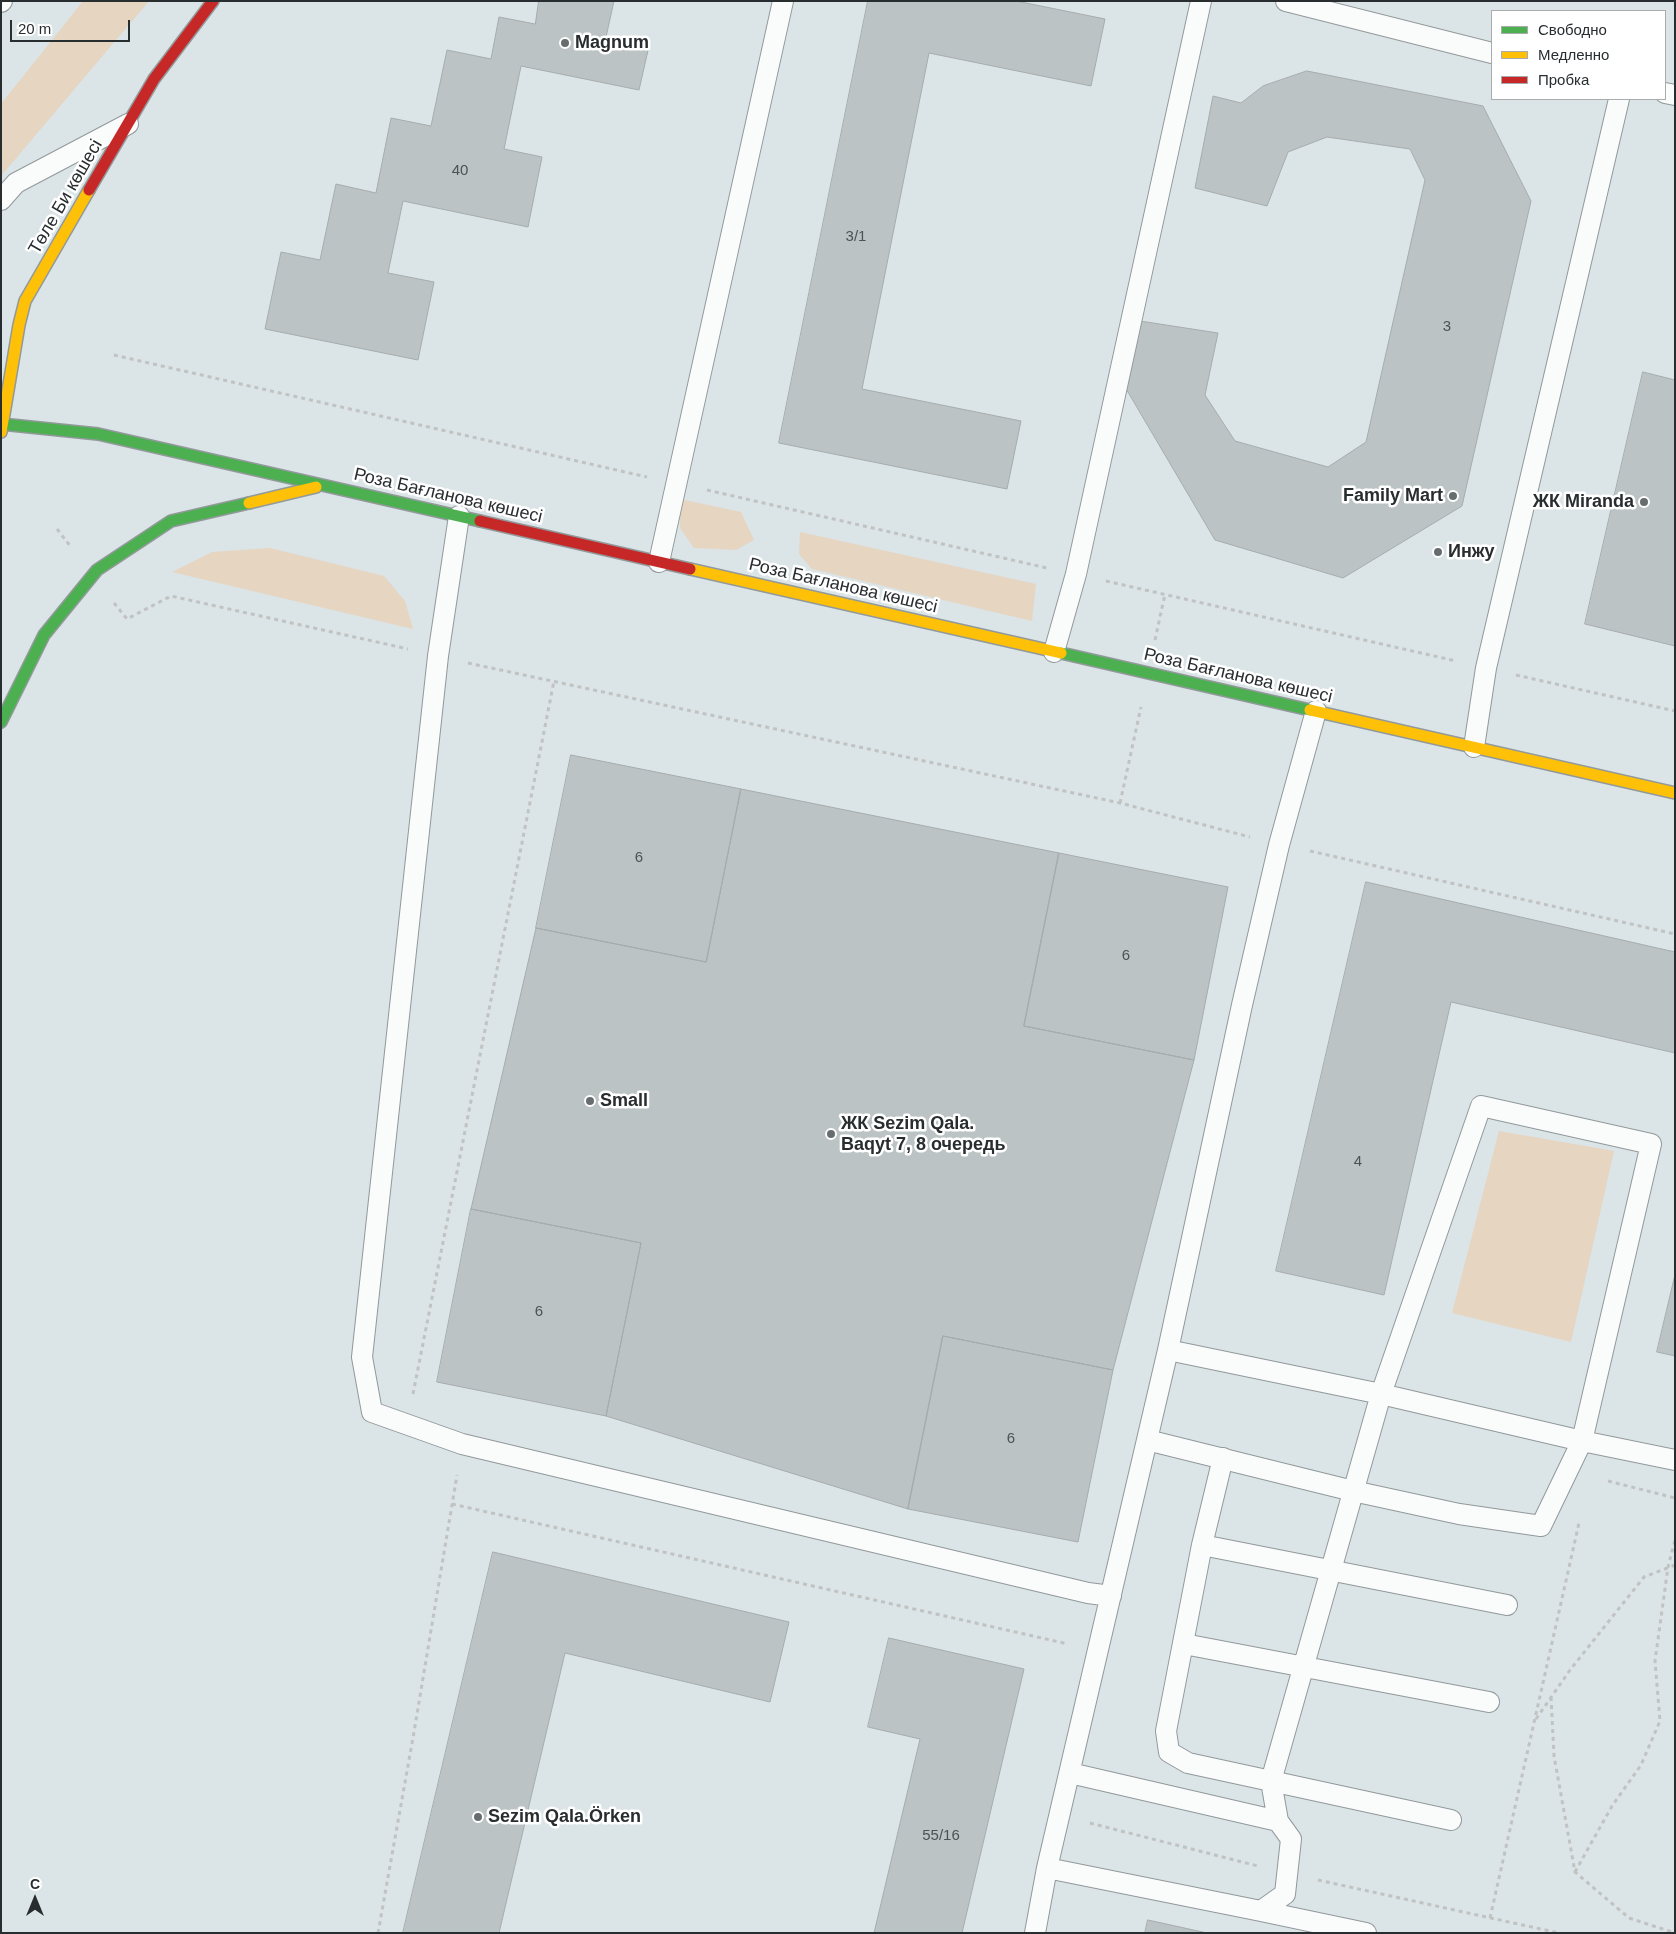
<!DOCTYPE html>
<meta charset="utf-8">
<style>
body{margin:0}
#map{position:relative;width:1676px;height:1934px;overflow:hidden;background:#dbe4e6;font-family:Helvetica,sans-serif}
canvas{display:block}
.frame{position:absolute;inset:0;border:2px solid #282d2f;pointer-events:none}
.legend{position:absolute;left:1491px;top:10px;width:175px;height:90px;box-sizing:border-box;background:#fff;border:1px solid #a9abac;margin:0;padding:6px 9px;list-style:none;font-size:15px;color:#282d2f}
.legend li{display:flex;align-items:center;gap:10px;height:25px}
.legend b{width:25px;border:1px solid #a9abac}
.north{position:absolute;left:10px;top:1874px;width:50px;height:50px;-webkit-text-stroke:4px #fff;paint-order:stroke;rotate:0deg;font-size:14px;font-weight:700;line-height:20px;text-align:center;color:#282d2f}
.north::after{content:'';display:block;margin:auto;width:18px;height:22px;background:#282d2f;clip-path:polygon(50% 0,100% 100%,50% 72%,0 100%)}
.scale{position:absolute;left:10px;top:20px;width:120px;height:22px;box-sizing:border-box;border:2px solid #282d2f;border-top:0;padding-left:6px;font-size:15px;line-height:18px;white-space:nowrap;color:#282d2f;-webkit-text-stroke:4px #fff;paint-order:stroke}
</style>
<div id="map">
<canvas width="1676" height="1934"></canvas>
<div class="frame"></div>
<ul class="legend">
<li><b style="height:6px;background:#4caf50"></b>Свободно</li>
<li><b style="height:6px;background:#ffc107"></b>Медленно</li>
<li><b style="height:6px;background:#c62828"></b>Пробка</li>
</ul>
<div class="north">С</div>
<div class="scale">20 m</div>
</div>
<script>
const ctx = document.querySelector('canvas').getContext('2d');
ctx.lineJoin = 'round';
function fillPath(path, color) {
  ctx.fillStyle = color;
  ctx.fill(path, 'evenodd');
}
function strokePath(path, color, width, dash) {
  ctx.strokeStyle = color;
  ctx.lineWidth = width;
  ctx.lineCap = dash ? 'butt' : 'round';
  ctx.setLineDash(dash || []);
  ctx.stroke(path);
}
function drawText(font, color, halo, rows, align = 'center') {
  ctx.font = font + ' Helvetica,sans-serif';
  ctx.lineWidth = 5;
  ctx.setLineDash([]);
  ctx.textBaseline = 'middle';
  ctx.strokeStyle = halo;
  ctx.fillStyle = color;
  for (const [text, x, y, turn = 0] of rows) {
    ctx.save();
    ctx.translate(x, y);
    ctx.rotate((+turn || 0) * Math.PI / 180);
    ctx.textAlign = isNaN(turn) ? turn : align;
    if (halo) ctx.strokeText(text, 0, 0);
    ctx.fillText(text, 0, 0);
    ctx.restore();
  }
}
fillPath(new Path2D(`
 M 83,1 L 149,1 L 1,176 L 1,104 Z
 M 680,499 L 741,512 L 754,540 L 736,550 L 694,548 L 680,528 Z
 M 800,532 L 1036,584 L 1032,621 L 812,569 L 799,554 Z
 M 270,548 L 384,576 L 405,601 L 413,629 L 172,572 L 212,552 Z
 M 1499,1131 L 1614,1151 L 1571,1342 L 1452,1313 Z`), '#e6d5c1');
const building = new Path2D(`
 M 539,1 L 614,1 L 606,37 L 649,46 L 639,90 L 521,66 L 504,149 L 542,157 L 528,227 L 403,201 L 388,273 L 434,282 L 418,360 L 265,329 L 281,252 L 320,260 L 336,184 L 376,193 L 391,118 L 431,126 L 447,50 L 491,59 L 499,17 L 535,24 Z
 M 868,1 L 1016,1 L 1105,19 L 1091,86 L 929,53 L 862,389 L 1021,421 L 1007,489 L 779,443 Z
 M 1307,71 L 1483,106 L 1531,201 L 1462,506 L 1343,578 L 1215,540 L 1125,387 L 1140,321 L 1218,333 L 1205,395 L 1235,441 L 1328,467 L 1366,442 L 1425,180 L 1410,149 L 1327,137 L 1288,152 L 1267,206 L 1195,188 L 1213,96 L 1241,103 L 1263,86 Z
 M 1643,372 L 1675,380 L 1675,646 L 1585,624 Z
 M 571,755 L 741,789 L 706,962 L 536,928 Z
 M 741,789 L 1059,853 L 1024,1026 L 1194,1060 L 1113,1370 L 943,1336 L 908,1509 L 606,1416 L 641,1243 L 471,1209 L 536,928 L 706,962 Z
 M 1059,853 L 1228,887 L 1194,1060 L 1024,1026 Z
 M 1366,882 L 1675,952 L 1675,1053 L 1451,1002 L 1384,1295 L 1276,1271 Z
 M 471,1209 L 641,1243 L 606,1416 L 437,1382 Z
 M 1675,1275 L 1675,1356 L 1657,1352 Z
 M 943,1336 L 1113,1370 L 1078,1542 L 908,1509 Z
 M 493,1552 L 789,1622 L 770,1702 L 565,1653 L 499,1933 L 403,1933 Z
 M 889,1638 L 1024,1669 L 962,1933 L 874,1933 L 920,1739 L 868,1727 Z
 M 1148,1920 L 1207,1933 L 1145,1933 Z`);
fillPath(building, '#bcc3c4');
strokePath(building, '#a6acae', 1);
const lane = new Path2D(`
 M 1286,1 L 1492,53
 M 1,2 L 2,1
 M 1665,93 L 1675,95
 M 1,200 L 16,183 L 128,124
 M 459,516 L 438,656 L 362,1357 L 372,1412 L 462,1444 L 1088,1593 L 1111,1596
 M 659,562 L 783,1
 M 1054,652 L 1076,574 L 1201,1
 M 1316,711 L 1279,845 L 1242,1005 L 1168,1350 L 1381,1394 L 1582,1441 L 1675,1460
 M 1474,747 L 1486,668 L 1619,99
 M 1147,1440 L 1353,1491 L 1459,1514 L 1541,1526 L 1582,1441 L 1651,1144 L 1481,1106 L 1381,1394 L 1271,1781 L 1278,1821 L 1291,1839 L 1285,1894 L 1261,1911 L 1366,1933
 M 1223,1458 L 1202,1545 L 1166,1731 L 1169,1752 L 1188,1763 L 1451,1820
 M 1202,1545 L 1507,1605
 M 1184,1644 L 1489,1702
 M 1070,1773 L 1278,1821
 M 1047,1868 L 1261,1911
 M 1035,1933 L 1047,1868 L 1168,1350`);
const fast = new Path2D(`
 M 1,424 L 98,434 L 480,521
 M 1061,653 L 1310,710
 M 1,722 L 44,635 L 97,570 L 171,521 L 249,503`);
const slow = new Path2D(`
 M 1,432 L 19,325 L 25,301 L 89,190
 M 249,503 L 316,487
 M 690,569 L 1061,653
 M 1310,710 L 1675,793`);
const jam = new Path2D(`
 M 89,190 L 154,79 L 213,1
 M 480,521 L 690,569`);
strokePath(lane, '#92999b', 22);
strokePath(fast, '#92999b', 14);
strokePath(slow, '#92999b', 14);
strokePath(jam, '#92999b', 14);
strokePath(new Path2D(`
 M 114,355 L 647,477
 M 707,490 L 1047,568
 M 57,529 L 71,547
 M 1106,581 L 1456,661
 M 114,603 L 127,619 L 171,596 L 408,649
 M 1155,640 L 1165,594
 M 468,663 L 1120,803 L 1250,837
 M 1516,675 L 1675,711
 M 1120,803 L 1141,707
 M 1310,851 L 1675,934
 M 413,1394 L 554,681
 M 1608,1481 L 1675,1498
 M 452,1504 L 1068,1644
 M 1551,1697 L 1554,1756 L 1575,1872 L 1629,1918 L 1675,1933
 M 1536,1719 L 1570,1670 L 1644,1577 L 1675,1565
 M 1090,1823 L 1258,1866
 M 1575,1872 L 1612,1806 L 1641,1765 L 1660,1721 L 1655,1661 L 1668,1567 L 1675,1540
 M 1318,1880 L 1559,1933
 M 1490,1918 L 1579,1523
 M 378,1933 L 414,1732 L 457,1475`), '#c1c3c3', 3, [4, 4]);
strokePath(lane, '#fafbfb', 20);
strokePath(fast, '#4caf50', 11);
strokePath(slow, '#ffc107', 11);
strokePath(jam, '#c62828', 11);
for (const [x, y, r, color] of [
 [565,43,5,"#676d6f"],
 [1453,496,5,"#676d6f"],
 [1644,502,5,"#676d6f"],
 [1438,552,5,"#676d6f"],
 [590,1101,5,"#676d6f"],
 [831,1134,5,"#676d6f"],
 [478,1817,5,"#676d6f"]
]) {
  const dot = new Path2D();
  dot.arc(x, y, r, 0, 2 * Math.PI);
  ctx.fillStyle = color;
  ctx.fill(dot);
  strokePath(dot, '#fff', 2);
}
drawText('15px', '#4d5254', null, [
 ["40",460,171],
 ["3/1",856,237],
 ["3",1447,327],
 ["6",639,858],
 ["6",1126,956],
 ["4",1358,1162],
 ["6",539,1312],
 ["6",1011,1439],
 ["55/16",941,1836]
]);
drawText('bold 18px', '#282d2f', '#fff', [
 ["Magnum",575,43],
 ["Family Mart",1443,496,"right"],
 ["ЖК Miranda",1634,502,"right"],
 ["Инжу",1448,552],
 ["Small",600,1101],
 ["ЖК Sezim Qala.",841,1124],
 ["Baqyt 7, 8 очередь",841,1145],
 ["Sezim Qala.Örken",488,1817]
], 'left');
drawText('18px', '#282d2f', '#fff', [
 ["Төле Би көшесі",66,197,-60],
 ["Роза Бағланова көшесі",448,496,13],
 ["Роза Бағланова көшесі",843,586,13],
 ["Роза Бағланова көшесі",1238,676,13]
]);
</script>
